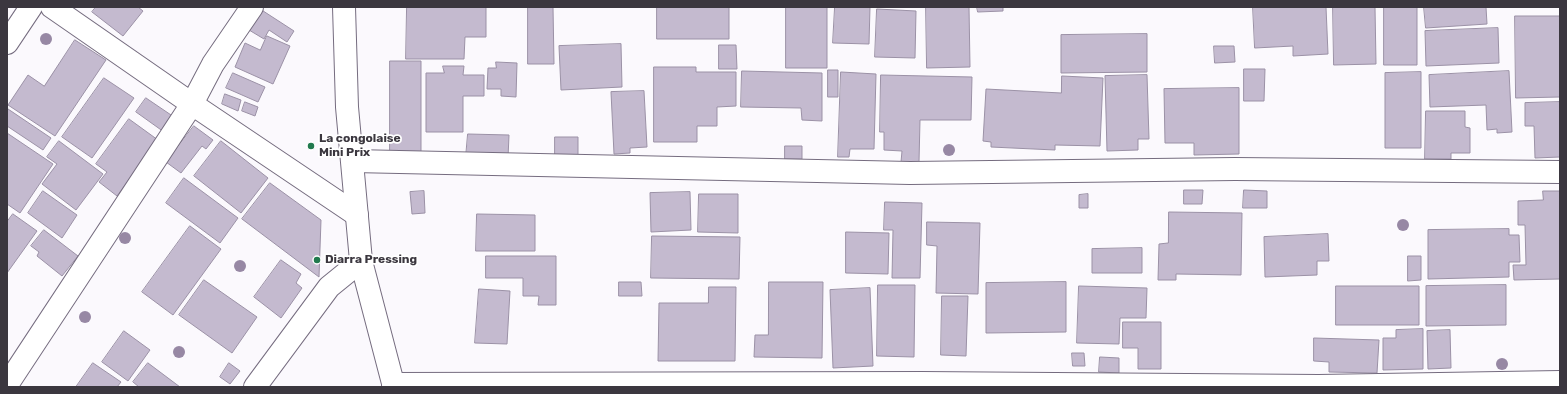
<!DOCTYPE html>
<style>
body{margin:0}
#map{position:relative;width:1567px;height:394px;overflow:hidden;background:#fbf9fd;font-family:Rubik,sans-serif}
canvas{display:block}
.frame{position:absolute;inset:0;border:8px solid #3b373f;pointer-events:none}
</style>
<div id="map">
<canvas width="1567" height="394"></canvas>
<div class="frame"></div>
</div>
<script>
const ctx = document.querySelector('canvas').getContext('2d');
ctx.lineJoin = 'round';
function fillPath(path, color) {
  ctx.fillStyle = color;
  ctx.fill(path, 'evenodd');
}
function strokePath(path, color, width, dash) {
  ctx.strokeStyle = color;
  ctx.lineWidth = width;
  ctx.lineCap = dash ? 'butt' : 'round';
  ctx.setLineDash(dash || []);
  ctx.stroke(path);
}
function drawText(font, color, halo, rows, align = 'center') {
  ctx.font = font + ' Rubik,sans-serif';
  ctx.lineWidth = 3.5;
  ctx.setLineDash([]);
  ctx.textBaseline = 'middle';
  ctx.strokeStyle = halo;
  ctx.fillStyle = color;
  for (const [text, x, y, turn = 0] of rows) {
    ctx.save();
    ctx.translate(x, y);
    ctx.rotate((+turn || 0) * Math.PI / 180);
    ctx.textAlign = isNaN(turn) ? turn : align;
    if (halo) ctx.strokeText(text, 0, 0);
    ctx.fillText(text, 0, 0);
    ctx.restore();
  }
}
const building = new Path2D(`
 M 96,7 L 138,7 L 143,11 L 123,36 L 92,12 Z
 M 257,7 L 294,31 L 287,42 L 269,30 L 264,39 L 244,27 Z
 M 407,7 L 486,7 L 486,37 L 465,37 L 464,59 L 406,59 Z
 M 528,7 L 553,7 L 554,64 L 528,64 Z
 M 657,7 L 729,7 L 729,39 L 657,39 Z
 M 786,7 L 827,7 L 827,68 L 786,68 Z
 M 835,7 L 870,7 L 869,44 L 833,43 Z
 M 926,7 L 969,7 L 970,67 L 927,68 Z
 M 977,7 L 1003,7 L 1003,11 L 978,12 Z
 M 1253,7 L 1326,7 L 1328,54 L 1293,56 L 1293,46 L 1255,48 Z
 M 1333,7 L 1375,7 L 1376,64 L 1334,65 Z
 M 1384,7 L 1417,7 L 1417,65 L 1384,65 Z
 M 1424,7 L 1486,7 L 1487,24 L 1426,28 Z
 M 877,9 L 916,11 L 915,58 L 875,57 Z
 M 1515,16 L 1560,16 L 1560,97 L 1516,98 Z
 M 1498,28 L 1499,63 L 1426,66 L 1425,31 Z
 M 1147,34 L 1147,72 L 1061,73 L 1061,35 Z
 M 267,36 L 290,46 L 273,84 L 235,67 L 245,43 L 260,50 Z
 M 75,40 L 106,60 L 55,136 L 8,105 L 28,75 L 44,86 Z
 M 621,44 L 622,87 L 561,90 L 559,46 Z
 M 719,45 L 736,45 L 737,69 L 719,69 Z
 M 1214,46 L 1234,46 L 1235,62 L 1215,63 Z
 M 390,61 L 421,61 L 421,152 L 390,152 Z
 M 496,62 L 517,63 L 516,97 L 501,96 L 501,89 L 487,89 L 488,68 L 496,68 Z
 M 443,66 L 464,66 L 463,75 L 484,75 L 484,96 L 463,96 L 463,132 L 426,132 L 426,73 L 444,73 Z
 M 654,67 L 696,67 L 696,72 L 736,72 L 736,106 L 717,107 L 717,126 L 697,126 L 697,142 L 654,142 Z
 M 1244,69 L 1265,69 L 1264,101 L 1244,101 Z
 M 828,70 L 838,70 L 838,97 L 828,97 Z
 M 742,71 L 822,73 L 822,121 L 802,120 L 801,108 L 741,107 Z
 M 1509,71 L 1512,132 L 1497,133 L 1497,129 L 1487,130 L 1486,105 L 1430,107 L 1429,75 Z
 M 841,72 L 876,74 L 874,149 L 850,149 L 849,157 L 838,157 Z
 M 1421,72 L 1421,148 L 1385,148 L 1385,73 Z
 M 233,73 L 265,87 L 258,102 L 226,88 Z
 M 881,75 L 972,77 L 971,120 L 920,120 L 919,162 L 901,162 L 902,151 L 884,150 L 884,132 L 880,132 Z
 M 1147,75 L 1149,139 L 1138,139 L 1138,150 L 1107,151 L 1105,76 Z
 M 1062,76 L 1103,78 L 1100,146 L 1055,145 L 1055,150 L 991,147 L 991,142 L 983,141 L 986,89 L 1061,93 Z
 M 104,78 L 134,98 L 92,158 L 62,137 Z
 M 1239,88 L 1239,154 L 1194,155 L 1194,143 L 1165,143 L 1164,89 Z
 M 644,91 L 647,147 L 630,148 L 630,153 L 614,154 L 611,92 Z
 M 225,94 L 241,100 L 238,111 L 222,104 Z
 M 146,98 L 174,117 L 164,132 L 136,112 Z
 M 245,102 L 258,107 L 255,116 L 242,111 Z
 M 1560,102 L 1560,157 L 1535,158 L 1534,126 L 1525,126 L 1525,103 Z
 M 8,109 L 51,138 L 43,150 L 7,126 Z
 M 1426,111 L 1465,111 L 1465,127 L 1470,128 L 1470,153 L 1451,153 L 1451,159 L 1425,159 Z
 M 129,119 L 158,140 L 117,196 L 99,182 L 107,172 L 96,164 Z
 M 194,126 L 213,140 L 206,149 L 202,146 L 181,173 L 166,162 Z
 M 7,133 L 53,164 L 20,213 L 7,204 Z
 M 468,134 L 509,135 L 508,158 L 466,157 Z
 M 555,137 L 578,137 L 578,158 L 555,158 Z
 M 59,141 L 103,174 L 76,210 L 42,184 L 57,164 L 47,157 Z
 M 221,141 L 268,178 L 241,213 L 194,176 Z
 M 785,146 L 802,146 L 802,159 L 785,159 Z
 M 184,178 L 238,218 L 220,243 L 166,203 Z
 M 270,183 L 321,220 L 319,277 L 242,219 Z
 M 1184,190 L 1203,190 L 1202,204 L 1184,204 Z
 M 1244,190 L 1267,191 L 1267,208 L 1243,208 Z
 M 43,191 L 77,215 L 62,238 L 28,213 Z
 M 424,191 L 425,213 L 412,214 L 410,192 Z
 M 1543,191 L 1560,191 L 1560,279 L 1514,280 L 1513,265 L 1526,265 L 1525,225 L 1518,225 L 1518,201 L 1543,200 Z
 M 690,192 L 691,230 L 651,232 L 650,193 Z
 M 699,194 L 738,194 L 738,233 L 698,232 Z
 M 1088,194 L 1088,208 L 1079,208 L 1079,195 Z
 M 885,202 L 922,203 L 920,278 L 892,278 L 893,230 L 884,230 Z
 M 1169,212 L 1242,213 L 1241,275 L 1176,274 L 1176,280 L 1158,280 L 1159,244 L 1168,243 Z
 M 13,214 L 37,231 L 7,273 L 7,222 Z
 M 477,214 L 535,215 L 535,251 L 476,251 Z
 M 927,222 L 980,223 L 978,294 L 936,293 L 937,246 L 927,245 Z
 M 190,226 L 221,249 L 173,315 L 142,292 Z
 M 1509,229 L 1509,235 L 1519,235 L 1520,262 L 1509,262 L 1509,277 L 1428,279 L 1428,230 Z
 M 44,230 L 78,256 L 62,276 L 37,256 L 39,252 L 31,246 Z
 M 846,232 L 889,233 L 888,274 L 846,273 Z
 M 1328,234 L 1329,261 L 1317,261 L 1317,275 L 1265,277 L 1264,237 Z
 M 652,236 L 740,237 L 739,279 L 651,278 Z
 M 1142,248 L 1142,273 L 1092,273 L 1092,249 Z
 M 486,256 L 556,256 L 556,305 L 538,305 L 539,296 L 523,296 L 523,278 L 486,278 Z
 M 1408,256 L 1421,256 L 1421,280 L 1408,281 Z
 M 281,260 L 301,274 L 296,283 L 302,288 L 281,318 L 254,297 Z
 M 204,280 L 257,317 L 232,353 L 179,315 Z
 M 619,282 L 641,282 L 642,296 L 619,296 Z
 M 769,282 L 823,282 L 822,358 L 754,357 L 755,335 L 768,335 Z
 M 1066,282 L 1066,332 L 986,333 L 986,283 Z
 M 878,285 L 915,285 L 914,357 L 877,356 Z
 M 1506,285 L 1506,325 L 1426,326 L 1426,286 Z
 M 1079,286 L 1147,288 L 1146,318 L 1120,318 L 1119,344 L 1077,343 Z
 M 1336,286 L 1419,286 L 1419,325 L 1336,325 Z
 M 709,287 L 736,287 L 735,361 L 658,361 L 659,303 L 708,303 Z
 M 870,288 L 873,366 L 833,368 L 830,290 Z
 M 479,289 L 510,291 L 507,344 L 475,343 Z
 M 942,296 L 968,296 L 966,356 L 941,355 Z
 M 1123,322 L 1161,322 L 1161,369 L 1138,369 L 1138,348 L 1123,348 Z
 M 1423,329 L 1423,369 L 1383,370 L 1383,338 L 1396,338 L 1396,330 Z
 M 1450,330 L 1451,368 L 1428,369 L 1427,331 Z
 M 124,331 L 150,350 L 128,381 L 102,362 Z
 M 1314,338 L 1379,340 L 1377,373 L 1329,372 L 1329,362 L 1314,361 Z
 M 1072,353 L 1084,353 L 1085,366 L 1073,366 Z
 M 1100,357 L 1119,358 L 1119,373 L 1099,372 Z
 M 93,363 L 121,382 L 117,387 L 76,387 Z
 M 148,363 L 180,387 L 139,387 L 133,382 Z
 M 229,363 L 240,371 L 230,384 L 220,377 Z`);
fillPath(building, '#c4bacf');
strokePath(building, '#9b91a6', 1);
const minor = new Path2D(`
 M 52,7 L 192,104 L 357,215
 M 7,43 L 31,7
 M 353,161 L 910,173 L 1235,169 L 1560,172
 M 393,384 L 922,383 L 1319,386 L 1560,382
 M 7,385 L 192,104 L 213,64 L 252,7
 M 255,387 L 329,287 L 361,261`);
const major = new Path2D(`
 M 344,7 L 347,107 L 361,261 L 394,387`);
strokePath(minor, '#756c7f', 24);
strokePath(major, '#756c7f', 24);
strokePath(minor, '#fff', 22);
strokePath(major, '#fff', 22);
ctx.fillStyle = '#9788a4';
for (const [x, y] of [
 [46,39],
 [949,150],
 [1403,225],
 [125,238],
 [240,266],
 [85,317],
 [179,352],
 [1502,364]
]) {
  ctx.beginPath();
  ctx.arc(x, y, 6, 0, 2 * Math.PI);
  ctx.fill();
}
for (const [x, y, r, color] of [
 [311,146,4,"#217a4e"],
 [317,260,4,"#217a4e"]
]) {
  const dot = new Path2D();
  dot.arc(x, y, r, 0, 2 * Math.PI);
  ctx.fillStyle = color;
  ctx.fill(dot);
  strokePath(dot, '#fff', 1.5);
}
drawText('bold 12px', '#3b373f', '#fff', [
 ["La congolaise",319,139],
 ["Mini Prix",319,153],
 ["Diarra Pressing",325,260]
], 'left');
</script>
